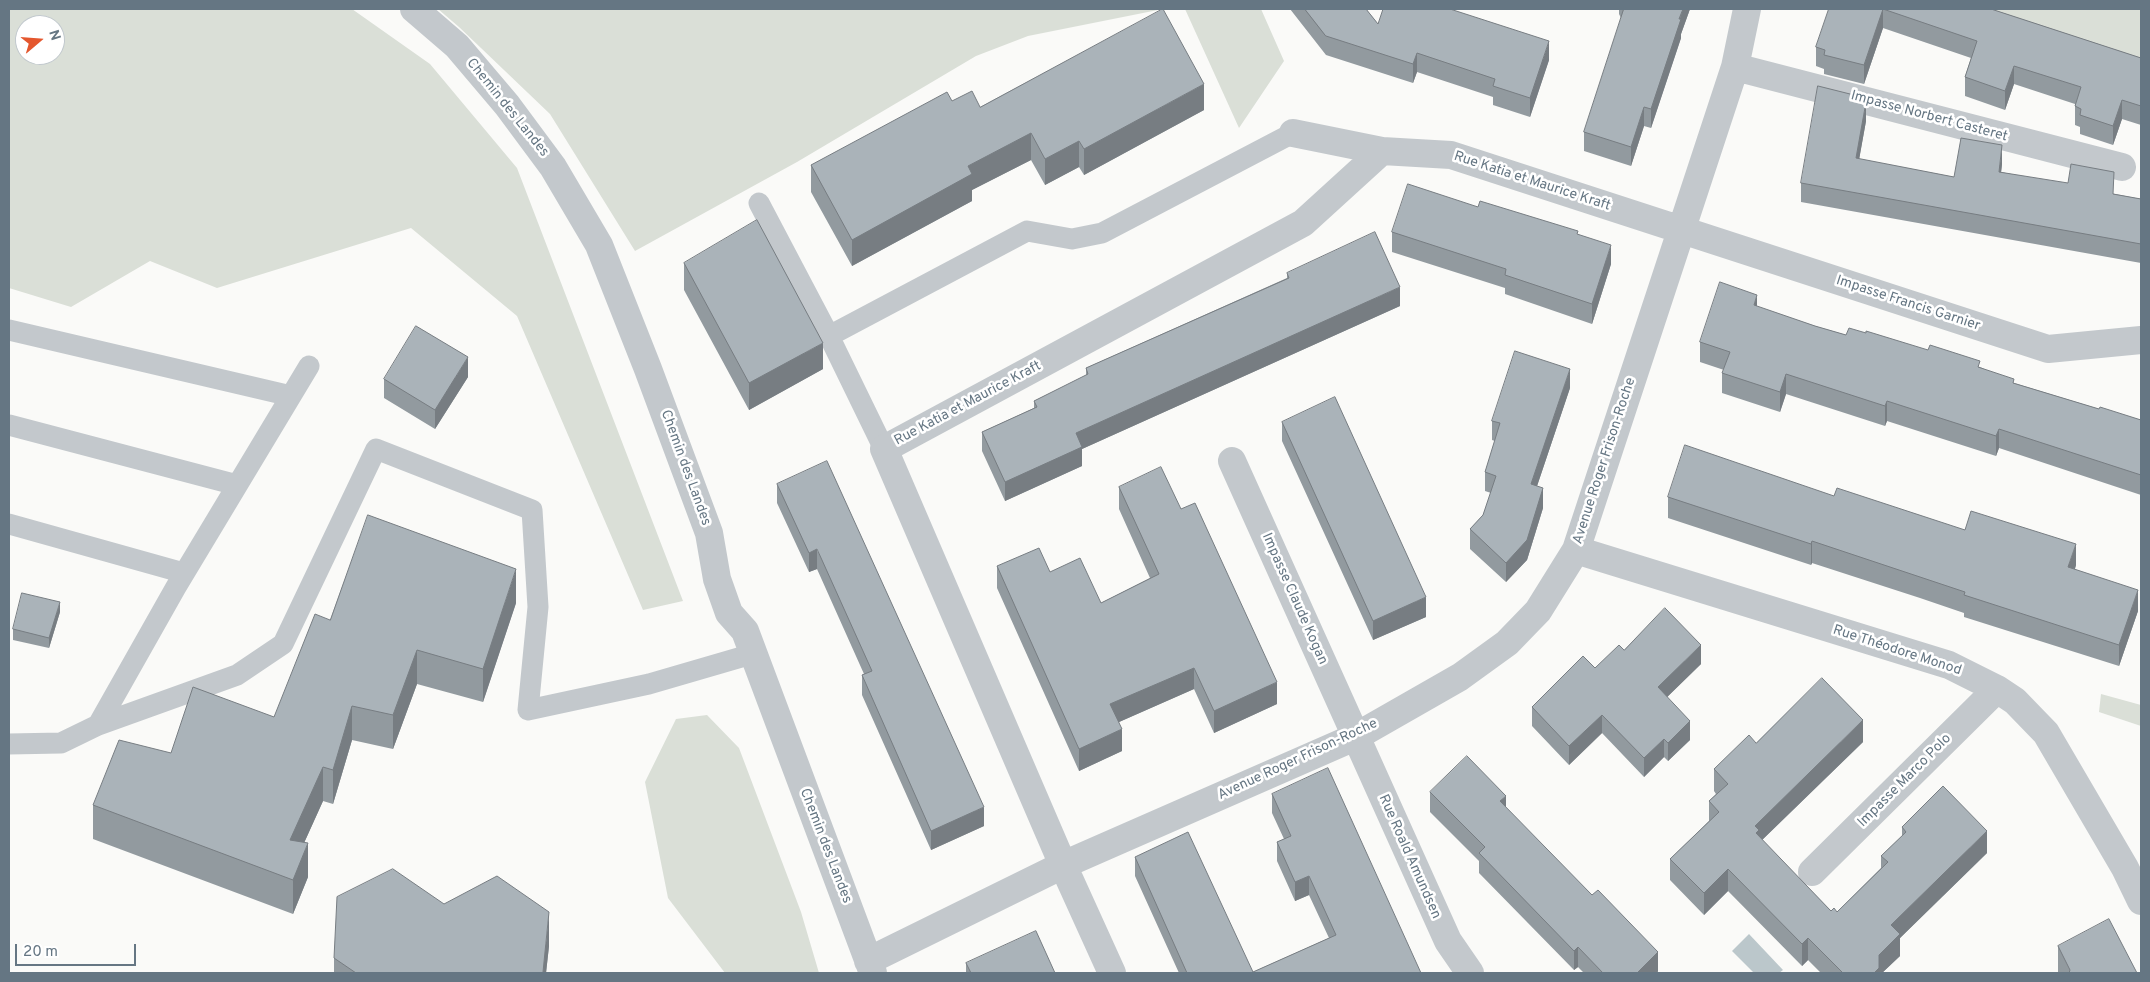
<!DOCTYPE html>
<meta charset="utf-8">
<style>
body{margin:0}
#map{position:relative;width:2150px;height:982px;overflow:hidden;background:#fafaf8;font-family:Overpass,sans-serif}
canvas{display:block}
.frame{position:absolute;inset:0;border:10px solid #657683;pointer-events:none}
.north{position:absolute;left:15px;top:15px;width:50px;height:50px;box-sizing:border-box;background:#fff;border:1px solid #c1c8cd;border-radius:50%;rotate:72deg;font-size:14px;font-weight:700;line-height:20px;text-align:center;color:#657683}
.north::after{content:'';display:block;margin:auto;width:18px;height:22px;background:#e4572e;clip-path:polygon(50% 0,100% 100%,50% 72%,0 100%)}
.scale{position:absolute;left:15px;top:944px;width:121px;height:22px;box-sizing:border-box;border:2px solid #657683;border-top:0;padding-left:6px;font-size:15px;line-height:18px;white-space:nowrap;color:#657683;-webkit-text-stroke:4px #fff;paint-order:stroke}
</style>
<div id="map">
<canvas width="2150" height="982"></canvas>
<div class="frame"></div>
<div class="north">N</div>
<div class="scale">20 m</div>
</div>
<script>
const ctx = document.querySelector('canvas').getContext('2d');
ctx.lineJoin = 'round';
function fillPath(path, color) {
  ctx.fillStyle = color;
  ctx.fill(path, 'evenodd');
}
function strokePath(path, color, width, dash) {
  ctx.strokeStyle = color;
  ctx.lineWidth = width;
  ctx.lineCap = dash ? 'butt' : 'round';
  ctx.setLineDash(dash || []);
  ctx.stroke(path);
}
function drawText(font, color, halo, rows, align = 'center') {
  ctx.font = font + ' Overpass,sans-serif';
  ctx.lineWidth = 5;
  ctx.setLineDash([]);
  ctx.textBaseline = 'middle';
  ctx.strokeStyle = halo;
  ctx.fillStyle = color;
  for (const [text, x, y, turn = 0] of rows) {
    ctx.save();
    ctx.translate(x, y);
    ctx.rotate((+turn || 0) * Math.PI / 180);
    ctx.textAlign = isNaN(turn) ? turn : align;
    if (halo) ctx.strokeText(text, 0, 0);
    ctx.fillText(text, 0, 0);
    ctx.restore();
  }
}
fillPath(new Path2D(`
 M 9,9 L 352,9 L 430,64 L 517,168 L 683,601 L 643,610 L 517,316 L 411,228 L 217,288 L 150,261 L 71,307 L 9,288 ZM 25,25 L 55,25 L 55,55 L 25,55 Z
 M 438,9 L 1163,9 L 1028,36 L 976,56 L 797,162 L 635,251 L 550,114 L 459,27 Z
 M 1185,9 L 1261,9 L 1284,61 L 1239,128 Z
 M 1933,9 L 2141,9 L 2141,77 Z
 M 2101,694 L 2141,705 L 2141,726 L 2099,712 Z
 M 707,715 L 739,748 L 801,912 L 819,973 L 725,973 L 668,898 L 645,782 L 676,719 Z`), '#dadfd7');
fillPath(new Path2D(`
 M 1749,934 L 1783,970 L 1779,973 L 1754,973 L 1732,951 Z`), '#bbc7cb');
strokePath(new Path2D(`
 M 759,203 L 829,336 L 884,449
 M 9,330 L 291,396
 M 829,336 L 1027,231 L 1072,239 L 1102,233 L 1293,133
 M 9,425 L 237,485
 M 9,524 L 184,573
 M 98,725 L 237,675 L 283,644 L 376,449 L 532,510 L 538,607 L 528,710 L 649,684 L 752,654
 M 9,744 L 61,743 L 98,725 L 176,587 L 309,366`), '#c3c8cc', 21);
strokePath(new Path2D(`
 M 414,9 L 457,46 L 507,105 L 553,167 L 599,245 L 648,369 L 709,533 L 717,579 L 729,613 L 745,631 L 873,973
 M 1735,67 L 2122,167
 M 1293,133 L 1382,151
 M 1232,461 L 1448,941 L 1470,973
 M 1576,550 L 1949,665 L 1997,689 L 2015,701 L 2046,733 L 2125,868 L 2141,901
 M 1812,872 L 1997,689
 M 868,961 L 1063,865 L 1355,737 L 1460,677 L 1507,643 L 1538,611 L 1576,550 L 1735,67 L 1747,9
 M 1112,973 L 1063,865 L 884,449 L 1303,223 L 1382,151 L 1451,155 L 2048,349 L 2141,340`), '#c3c8cc', 28);
fillPath(new Path2D(`
 M 1290,9 L 1366,9 L 1378,24 L 1549,60 L 1530,117 L 1493,105 L 1493,97 L 1417,72 L 1413,83 L 1326,55 Z
 M 1619,9 L 1690,9 L 1681,34 L 1681,38 L 1651,128 L 1644,126 L 1631,166 L 1584,151 L 1584,132 L 1621,18 L 1619,14 Z
 M 1829,9 L 1991,9 L 2141,58 L 2141,125 L 2122,119 L 2113,145 L 2080,134 L 2080,127 L 2075,125 L 2075,104 L 2014,84 L 2005,110 L 1965,96 L 1965,77 L 1971,58 L 1883,28 L 1864,84 L 1824,74 L 1824,69 L 1816,66 L 1816,47 Z
 M 1854,100 L 1866,121 L 1859,159 L 1954,177 L 2002,164 L 2001,172 L 2141,199 L 2141,263 L 1801,202 L 1801,183 Z
 M 952,101 L 980,107 L 1204,110 L 1084,175 L 1079,167 L 1045,185 L 1031,160 L 972,190 L 972,201 L 852,266 L 811,192 L 811,165 Z
 M 1478,207 L 1578,235 L 1611,264 L 1592,324 L 1505,294 L 1505,288 L 1392,252 L 1392,232 Z
 M 684,263 L 823,369 L 749,410 L 684,290 Z
 M 1287,273 L 1400,306 L 1082,449 L 1082,466 L 1005,501 L 982,451 L 982,432 L 1034,408 L 1034,401 L 1086,376 L 1086,368 L 1287,278 Z
 M 1757,307 L 1815,326 L 1846,335 L 1980,367 L 2014,383 L 2099,409 L 2141,420 L 2141,495 L 1999,448 L 1996,456 L 1887,421 L 1885,426 L 1786,394 L 1780,412 L 1722,393 L 1722,373 L 1724,370 L 1700,362 L 1700,342 Z
 M 468,377 L 435,429 L 384,398 L 384,379 Z
 M 1570,388 L 1537,486 L 1543,508 L 1527,560 L 1506,582 L 1470,549 L 1470,529 L 1483,515 L 1491,493 L 1485,491 L 1485,472 L 1495,441 L 1492,440 L 1492,421 Z
 M 1282,422 L 1426,617 L 1373,640 L 1282,441 Z
 M 777,484 L 984,826 L 931,850 L 862,695 L 862,675 L 864,674 L 817,569 L 809,572 L 777,503 Z
 M 1119,487 L 1181,509 L 1277,704 L 1214,733 L 1194,689 L 1119,722 L 1122,751 L 1079,771 L 997,588 L 997,566 L 1050,572 L 1101,603 L 1150,578 L 1119,509 Z
 M 1834,496 L 1965,530 L 2076,565 L 2075,569 L 2138,611 L 2119,666 L 1964,617 L 1964,613 L 1920,598 L 1812,563 L 1811,565 L 1668,518 L 1668,497 Z
 M 516,603 L 483,702 L 417,684 L 393,749 L 352,740 L 333,804 L 323,801 L 304,843 L 308,877 L 293,914 L 93,839 L 93,805 L 171,753 L 274,717 L 330,620 Z
 M 60,612 L 49,648 L 13,640 L 13,629 Z
 M 1624,650 L 1701,664 L 1667,697 L 1690,740 L 1668,761 L 1664,757 L 1644,777 L 1602,733 L 1569,765 L 1532,726 L 1532,707 Z
 M 1863,742 L 1762,840 L 1831,911 L 1837,912 L 1881,868 L 1881,856 L 1902,836 L 1902,827 L 1987,853 L 1900,938 L 1900,956 L 1882,973 L 1821,973 L 1808,960 L 1802,966 L 1728,891 L 1704,915 L 1670,880 L 1670,859 L 1709,821 L 1709,801 L 1716,794 L 1714,791 L 1714,769 L 1756,743 Z
 M 1430,792 L 1506,808 L 1658,971 L 1657,973 L 1584,973 L 1578,967 L 1574,970 L 1479,873 L 1479,861 L 1430,812 Z
 M 1272,794 L 1421,973 L 1179,973 L 1135,876 L 1135,857 L 1253,972 L 1329,938 L 1309,895 L 1295,901 L 1277,861 L 1277,842 L 1284,839 L 1272,813 Z
 M 444,904 L 549,946 L 546,973 L 334,973 L 334,958 Z
 M 2058,946 L 2137,973 L 2058,973 Z
 M 966,963 L 1055,973 L 966,973 Z`), '#929a9f');
fillPath(new Path2D(`
 M 1683,9 L 1690,9 L 1681,34 L 1681,38 L 1651,128 L 1651,109 Z
 M 1883,9 L 1883,28 L 1864,84 L 1864,65 Z
 M 1549,41 L 1549,60 L 1530,117 L 1530,98 Z
 M 1417,53 L 1417,72 L 1413,83 L 1413,64 Z
 M 2014,66 L 2014,84 L 2005,110 L 2005,91 Z
 M 1204,84 L 1204,110 L 1084,175 L 1084,149 Z
 M 2122,100 L 2122,119 L 2113,145 L 2113,126 Z
 M 1866,102 L 1866,121 L 1856,177 L 1856,158 Z
 M 1644,107 L 1644,126 L 1631,166 L 1631,147 Z
 M 1031,133 L 1031,160 L 972,190 L 972,201 L 852,266 L 852,240 L 968,166 Z
 M 1079,141 L 1079,167 L 1045,185 L 1045,159 Z
 M 2002,145 L 2002,164 L 1999,191 L 1999,172 Z
 M 1611,245 L 1611,264 L 1592,324 L 1592,304 Z
 M 1400,287 L 1400,306 L 1082,449 L 1082,466 L 1005,501 L 1005,482 L 1076,433 Z
 M 1757,295 L 1757,314 L 1754,305 Z
 M 823,343 L 823,369 L 749,410 L 749,383 Z
 M 468,357 L 468,377 L 435,429 L 435,410 Z
 M 1570,369 L 1570,388 L 1531,504 L 1531,484 Z
 M 1786,374 L 1786,394 L 1780,412 L 1780,392 Z
 M 1887,401 L 1887,421 L 1885,426 L 1885,406 Z
 M 1999,429 L 1999,448 L 1996,456 L 1996,436 Z
 M 1543,488 L 1543,508 L 1527,560 L 1506,582 L 1506,563 Z
 M 1812,541 L 1812,563 L 1811,565 L 1811,544 Z
 M 2076,544 L 2076,565 L 2068,589 L 2068,567 Z
 M 817,549 L 817,569 L 809,572 L 809,553 Z
 M 516,569 L 516,603 L 483,702 L 483,669 Z
 M 2138,590 L 2138,611 L 2119,666 L 2119,645 Z
 M 1426,597 L 1426,617 L 1373,640 L 1373,621 Z
 M 60,602 L 60,612 L 49,648 L 49,638 Z
 M 1701,645 L 1701,664 L 1658,706 L 1658,687 Z
 M 417,650 L 417,684 L 393,749 L 393,715 Z
 M 1194,668 L 1194,689 L 1110,726 L 1110,704 Z
 M 1277,682 L 1277,704 L 1214,733 L 1214,711 Z
 M 352,706 L 352,740 L 333,804 L 333,770 Z
 M 1602,715 L 1602,733 L 1569,765 L 1569,746 Z
 M 1863,720 L 1863,742 L 1759,843 L 1759,852 L 1755,826 Z
 M 1690,721 L 1690,740 L 1668,761 L 1668,743 Z
 M 1122,729 L 1122,751 L 1079,771 L 1079,749 Z
 M 1664,739 L 1664,757 L 1644,777 L 1644,758 Z
 M 323,767 L 323,801 L 290,874 L 290,840 Z
 M 1506,796 L 1506,815 L 1500,801 Z
 M 984,807 L 984,826 L 931,850 L 931,831 Z
 M 1987,831 L 1987,853 L 1900,938 L 1900,956 L 1882,973 L 1874,973 L 1879,955 L 1891,925 Z
 M 308,843 L 308,877 L 293,914 L 293,880 Z
 M 1728,869 L 1728,891 L 1704,915 L 1704,893 Z
 M 1309,876 L 1309,895 L 1295,901 L 1295,882 Z
 M 549,912 L 549,946 L 546,973 L 543,973 Z
 M 1808,938 L 1808,960 L 1802,966 L 1802,944 Z
 M 1578,947 L 1578,967 L 1574,970 L 1574,951 Z
 M 1658,952 L 1658,971 L 1657,973 L 1637,973 Z`), '#777d82');
const building = new Path2D(`
 M 1163,9 L 1204,84 L 1084,149 L 1079,141 L 1045,159 L 1031,133 L 968,166 L 972,174 L 852,240 L 811,165 L 947,92 L 952,101 L 972,91 L 980,107 Z
 M 1305,9 L 1366,9 L 1378,24 L 1383,9 L 1450,9 L 1549,41 L 1530,98 L 1493,86 L 1495,79 L 1417,53 L 1413,64 L 1326,36 Z
 M 1624,9 L 1683,9 L 1679,19 L 1681,19 L 1651,109 L 1644,107 L 1631,147 L 1584,132 Z
 M 1829,9 L 1991,9 L 2141,58 L 2141,106 L 2122,100 L 2113,126 L 2080,115 L 2081,109 L 2075,106 L 2081,87 L 2014,66 L 2005,91 L 1965,77 L 1977,41 L 1883,9 L 1864,65 L 1824,55 L 1825,50 L 1816,47 Z
 M 1818,86 L 1854,95 L 1853,100 L 1866,102 L 1856,158 L 1954,177 L 1961,138 L 2002,145 L 1999,172 L 2068,183 L 2071,164 L 2114,172 L 2113,194 L 2141,199 L 2141,244 L 1801,183 Z
 M 1408,184 L 1478,207 L 1480,201 L 1578,231 L 1577,234 L 1611,245 L 1592,304 L 1505,275 L 1506,269 L 1392,232 Z
 M 757,220 L 823,343 L 749,383 L 684,263 Z
 M 1375,232 L 1400,287 L 1076,433 L 1082,447 L 1005,482 L 982,432 L 1037,407 L 1034,401 L 1088,374 L 1086,368 L 1289,278 L 1287,273 Z
 M 1720,282 L 1757,295 L 1754,305 L 1815,326 L 1846,335 L 1849,328 L 1866,333 L 1866,331 L 1928,350 L 1930,345 L 1980,361 L 1978,367 L 2014,379 L 2013,383 L 2099,409 L 2100,407 L 2141,420 L 2141,475 L 1999,429 L 1996,436 L 1887,401 L 1885,406 L 1786,374 L 1780,392 L 1722,373 L 1730,352 L 1700,342 Z
 M 416,326 L 468,357 L 435,410 L 384,379 Z
 M 1515,351 L 1570,369 L 1531,484 L 1543,488 L 1527,540 L 1506,563 L 1470,529 L 1483,515 L 1496,476 L 1485,472 L 1500,423 L 1492,421 Z
 M 1335,397 L 1426,597 L 1373,621 L 1282,422 Z
 M 1685,445 L 1834,496 L 1837,488 L 1965,530 L 1971,511 L 2076,544 L 2068,567 L 2138,590 L 2119,645 L 1964,595 L 1965,592 L 1812,541 L 1811,544 L 1668,497 Z
 M 827,461 L 984,807 L 931,831 L 862,675 L 872,671 L 817,549 L 809,553 L 777,484 Z
 M 1161,467 L 1181,509 L 1195,503 L 1277,682 L 1214,711 L 1194,668 L 1110,704 L 1122,729 L 1079,749 L 997,566 L 1039,548 L 1050,572 L 1080,558 L 1101,603 L 1159,574 L 1119,487 Z
 M 368,515 L 516,569 L 483,669 L 417,650 L 393,715 L 352,706 L 333,770 L 323,767 L 290,840 L 308,843 L 293,880 L 93,805 L 119,740 L 171,753 L 193,687 L 274,717 L 315,614 L 330,620 Z
 M 22,593 L 60,602 L 49,638 L 13,629 Z
 M 1665,608 L 1701,645 L 1658,687 L 1690,721 L 1668,743 L 1664,739 L 1644,758 L 1602,715 L 1569,746 L 1532,707 L 1583,656 L 1595,668 L 1619,645 L 1624,650 Z
 M 1822,678 L 1863,720 L 1755,826 L 1759,830 L 1756,833 L 1831,911 L 1834,908 L 1837,912 L 1888,862 L 1881,856 L 1906,832 L 1902,827 L 1943,786 L 1987,831 L 1891,925 L 1900,934 L 1879,955 L 1879,968 L 1874,973 L 1843,973 L 1808,938 L 1802,944 L 1728,869 L 1704,893 L 1670,859 L 1719,812 L 1709,801 L 1728,784 L 1714,769 L 1749,735 L 1756,743 Z
 M 1467,756 L 1506,796 L 1500,801 L 1592,895 L 1598,890 L 1658,952 L 1637,973 L 1603,973 L 1578,947 L 1574,951 L 1479,853 L 1485,847 L 1430,792 Z
 M 1328,768 L 1421,973 L 1187,973 L 1135,857 L 1188,832 L 1253,972 L 1336,935 L 1309,876 L 1295,882 L 1277,842 L 1291,836 L 1272,794 Z
 M 393,869 L 444,904 L 497,876 L 549,912 L 543,972 L 544,973 L 356,973 L 334,958 L 337,897 Z
 M 2109,919 L 2137,973 L 2069,973 L 2070,970 L 2058,946 Z
 M 1036,931 L 1055,973 L 971,973 L 966,963 Z`);
fillPath(building, '#aab3b9');
strokePath(building, '#777d82', 1);
drawText('14px', '#657683', '#fff', [
 ["Chemin des Landes",507,108,51],
 ["Impasse Norbert Casteret",1929,117,15],
 ["Rue Katia et Maurice Kraft",1532,182,18],
 ["Impasse Francis Garnier",1908,304,18],
 ["Rue Katia et Maurice Kraft",968,404,-28],
 ["Avenue Roger Frison-Roche",1605,461,-72],
 ["Chemin des Landes",685,468,70],
 ["Impasse Claude Kogan",1294,599,66],
 ["Rue Théodore Monod",1897,651,18],
 ["Avenue Roger Frison-Roche",1298,760,-25],
 ["Impasse Marco Polo",1905,781,-45],
 ["Chemin des Landes",825,846,69],
 ["Rue Roald Amundsen",1409,857,66]
]);
</script>
